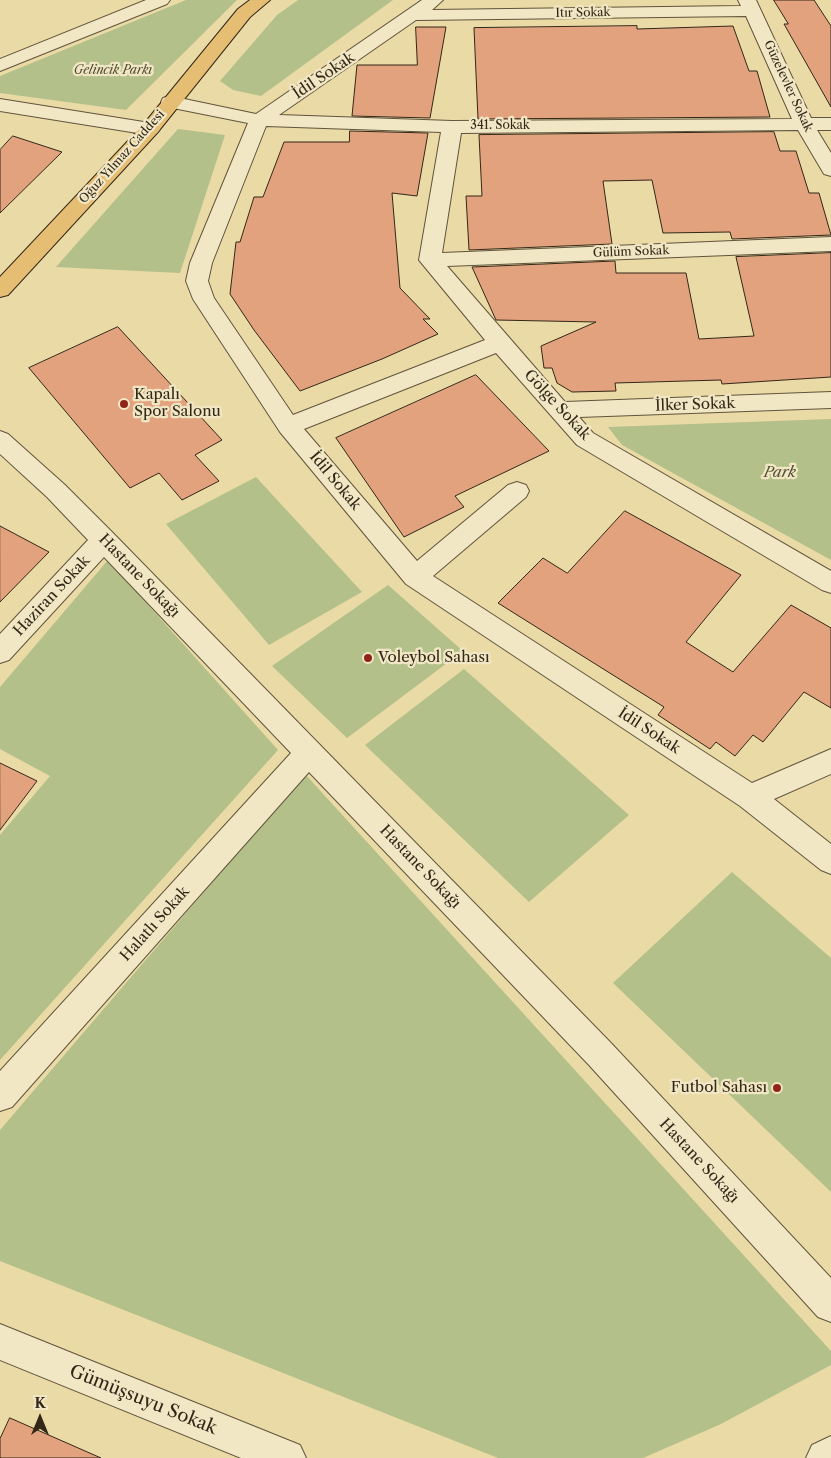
<!DOCTYPE html>
<meta charset="utf-8">
<style>
body{margin:0}
#map{position:relative;width:831px;height:1458px;overflow:hidden;background:#eadaa6;font-family:"Libre Caslon Text",serif}
canvas{display:block}
.north{position:absolute;left:15px;top:1393px;width:50px;height:50px;-webkit-text-stroke:4px #f1e7c5;paint-order:stroke;rotate:0deg;font-size:14px;font-weight:700;line-height:20px;text-align:center;color:#332718}
.north::after{content:'';display:block;margin:auto;width:18px;height:22px;background:#332718;clip-path:polygon(50% 0,100% 100%,50% 72%,0 100%)}
</style>
<div id="map">
<canvas width="831" height="1458"></canvas>
<div class="north">K</div>
</div>
<script>
const ctx = document.querySelector('canvas').getContext('2d');
ctx.lineJoin = 'round';
function fillPath(path, color) {
  ctx.fillStyle = color;
  ctx.fill(path, 'evenodd');
}
function strokePath(path, color, width, dash) {
  ctx.strokeStyle = color;
  ctx.lineWidth = width;
  ctx.lineCap = dash ? 'butt' : 'round';
  ctx.setLineDash(dash || []);
  ctx.stroke(path);
}
function drawText(font, color, halo, rows, align = 'center') {
  ctx.font = font + ' "Libre Caslon Text",serif';
  ctx.lineWidth = 4.5;
  ctx.setLineDash([]);
  ctx.textBaseline = 'middle';
  ctx.strokeStyle = halo;
  ctx.fillStyle = color;
  for (const [text, x, y, turn = 0] of rows) {
    ctx.save();
    ctx.translate(x, y);
    ctx.rotate((+turn || 0) * Math.PI / 180);
    ctx.textAlign = isNaN(turn) ? turn : align;
    if (halo) ctx.strokeText(text, 0, 0);
    ctx.fillText(text, 0, 0);
    ctx.restore();
  }
}
fillPath(new Path2D(`
 M 186,0 L 237,0 L 126,110 L 0,93 L 0,76 Z
 M 298,0 L 393,0 L 261,96 L 233,90 L 220,81 L 277,15 Z
 M 178,129 L 225,135 L 180,273 L 56,267 Z
 M 831,419 L 831,560 L 622,445 L 608,427 Z
 M 256,477 L 362,592 L 269,645 L 166,524 Z
 M 108,560 L 278,750 L 0,1060 L 0,835 L 50,776 L 0,749 L 0,687 Z
 M 388,585 L 463,651 L 347,738 L 272,666 Z
 M 464,669 L 629,815 L 529,902 L 365,745 Z
 M 305,774 L 831,1351 L 831,1365 L 721,1424 L 643,1458 L 498,1458 L 0,1261 L 0,1130 Z
 M 732,872 L 831,958 L 831,1192 L 613,983 Z`), '#b4c089');
const building = new Path2D(`
 M 774,0 L 814,0 L 831,26 L 831,107 L 784,24 L 788,24 Z
 M 637,26 L 637,29 L 733,26 L 749,71 L 757,71 L 770,117 L 478,119 L 474,28 Z
 M 416,27 L 446,27 L 430,118 L 352,116 L 357,65 L 417,65 Z
 M 350,131 L 428,133 L 417,196 L 392,193 L 400,288 L 430,319 L 423,319 L 438,334 L 382,359 L 300,391 L 254,330 L 230,294 L 236,242 L 240,242 L 254,197 L 263,197 L 284,142 L 349,142 Z
 M 774,132 L 780,151 L 796,151 L 809,193 L 819,193 L 831,235 L 732,239 L 730,232 L 663,233 L 652,180 L 603,181 L 612,244 L 469,250 L 466,196 L 482,196 L 479,135 Z
 M 13,136 L 62,152 L 0,213 L 0,150 Z
 M 831,253 L 831,377 L 722,384 L 721,380 L 615,383 L 616,391 L 572,392 L 557,383 L 552,368 L 544,368 L 541,346 L 596,322 L 496,320 L 472,267 L 615,261 L 616,273 L 686,273 L 699,339 L 754,336 L 736,257 Z
 M 118,327 L 222,440 L 195,455 L 219,481 L 182,500 L 159,473 L 130,488 L 29,368 Z
 M 476,375 L 549,451 L 455,496 L 464,507 L 404,537 L 336,438 Z
 M 625,511 L 741,575 L 686,642 L 733,672 L 791,605 L 831,628 L 831,708 L 804,692 L 763,742 L 753,735 L 735,756 L 716,742 L 710,749 L 658,715 L 664,707 L 498,603 L 543,558 L 567,573 Z
 M 0,526 L 49,552 L 0,602 Z
 M 0,763 L 37,781 L 0,830 Z
 M 10,1418 L 101,1458 L 0,1458 L 0,1439 Z`);
fillPath(building, '#e2a27d');
strokePath(building, '#332718', 1);
const minor = new Path2D(`
 M 146,0 L 170,0 L 167,4 L 0,71 L 0,59 Z
 M 422,0 L 443,0 L 432,10 L 741,6 L 738,0 L 756,0 L 811,118 L 831,118 L 831,130 L 817,130 L 831,153 L 831,176 L 824,174 L 798,130 L 461,133 L 442,253 L 831,237 L 831,251 L 447,266 L 565,402 L 831,392 L 831,408 L 579,417 L 593,433 L 831,571 L 831,593 L 822,590 L 577,445 L 496,353 L 304,429 L 417,561 L 508,485 L 517,482 L 526,485 L 529,491 L 526,497 L 433,576 L 752,783 L 831,749 L 831,774 L 774,799 L 831,844 L 831,874 L 821,870 L 740,806 L 406,584 L 280,432 L 193,299 L 186,281 L 190,263 L 248,123 L 163,106 L 161,102 L 163,98 L 170,96 L 256,114 ZM 746,16 L 792,119 L 452,121 L 279,115 L 416,20 ZM 266,126 L 441,132 L 419,260 L 485,340 L 293,415 L 214,298 L 208,281 L 212,263 Z
 M 0,99 L 150,123 L 157,125 L 160,129 L 157,133 L 150,135 L 0,111 Z
 M 0,431 L 8,434 L 65,485 L 113,533 L 611,1043 L 831,1278 L 831,1322 L 818,1317 L 589,1065 L 309,772 L 12,1107 L 0,1111 L 0,1071 L 291,753 L 104,557 L 9,660 L 0,663 L 0,634 L 88,540 L 47,497 L 0,454 Z
 M 0,1324 L 300,1445 L 306,1458 L 241,1458 L 0,1360 Z
 M 831,1436 L 831,1458 L 806,1458 L 812,1445 Z`);
const major = new Path2D(`
 M 250,0 L 270,0 L 250,17 L 157,133 L 8,295 L 0,297 L 0,277 L 143,125 L 238,9 Z`);
strokePath(minor, '#61543c', 2);
strokePath(major, '#332718', 2);
fillPath(minor, '#f1e7c5');
fillPath(major, '#e5bd73');
for (const [x, y, r, color] of [
 [124,404,5,"#8f2418"],
 [368,658,5,"#8f2418"],
 [777,1088,5,"#8f2418"]
]) {
  const dot = new Path2D();
  dot.arc(x, y, r, 0, 2 * Math.PI);
  ctx.fillStyle = color;
  ctx.fill(dot);
  strokePath(dot, '#f1e7c5', 2);
}
drawText('12px', '#332718', '#f1e7c5', [
 ["Itır Sokak",583,13,-1],
 ["Güzelevler Sokak",788,86,65],
 ["341. Sokak",500,126],
 ["Oğuz Yılmaz Caddesi",122,157,-48],
 ["Gülüm Sokak",631,252,-2]
]);
drawText('italic 12px', '#534d34', '#f1e7c5', [
 ["Gelincik Parkı",113,71]
]);
drawText('15px', '#332718', '#f1e7c5', [
 ["İdil Sokak",324,76,-34],
 ["Gölge Sokak",557,405,47],
 ["İlker Sokak",695,405,-2],
 ["İdil Sokak",335,481,50],
 ["Hastane Sokağı",139,576,46],
 ["Haziran Sokak",52,596,-47],
 ["İdil Sokak",649,731,33],
 ["Hastane Sokağı",420,867,46],
 ["Halatlı Sokak",155,924,-48],
 ["Hastane Sokağı",699,1161,47]
]);
drawText('15px', '#332718', '#f1e7c5', [
 ["Kapalı",134,395],
 ["Spor Salonu",134,412],
 ["Voleybol Sahası",378,658],
 ["Futbol Sahası",767,1088,"right"]
], 'left');
drawText('italic 15px', '#534d34', '#f1e7c5', [
 ["Park",780,473]
]);
drawText('18px', '#332718', '#f1e7c5', [
 ["Gümüşsuyu Sokak",143,1400,22]
]);
</script>
